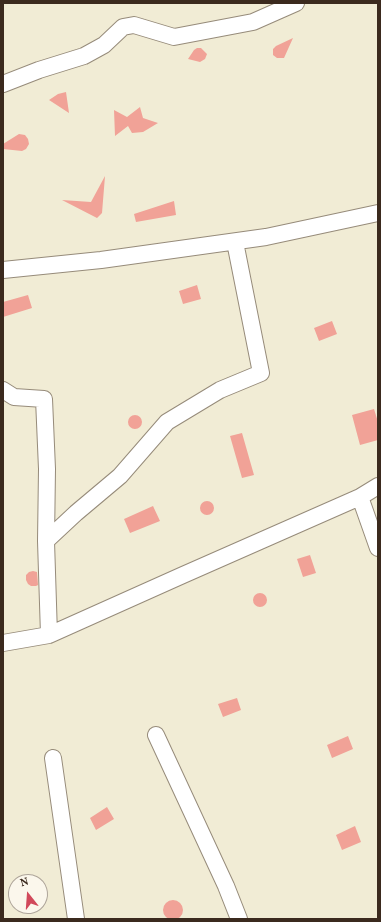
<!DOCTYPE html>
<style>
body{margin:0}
#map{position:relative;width:381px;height:922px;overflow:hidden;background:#f1ecd5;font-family:Vollkorn,serif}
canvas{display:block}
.frame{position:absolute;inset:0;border:4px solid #3b2a1e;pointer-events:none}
.north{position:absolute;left:8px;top:874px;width:40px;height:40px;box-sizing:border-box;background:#fbf7ec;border:1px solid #aea59a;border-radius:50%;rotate:343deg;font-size:11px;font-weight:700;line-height:16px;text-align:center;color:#3b2a1e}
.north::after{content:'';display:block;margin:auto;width:14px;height:18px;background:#d1495b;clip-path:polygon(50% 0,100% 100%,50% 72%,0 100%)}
</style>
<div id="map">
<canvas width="381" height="922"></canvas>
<div class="frame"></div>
<div class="north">N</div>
</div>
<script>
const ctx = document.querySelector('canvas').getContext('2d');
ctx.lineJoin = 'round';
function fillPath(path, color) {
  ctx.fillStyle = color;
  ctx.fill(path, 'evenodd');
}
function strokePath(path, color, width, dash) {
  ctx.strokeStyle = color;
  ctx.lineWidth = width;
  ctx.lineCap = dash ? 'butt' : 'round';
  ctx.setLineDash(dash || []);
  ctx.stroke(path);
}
fillPath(new Path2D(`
 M 293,38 L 284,58 L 277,58 L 273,55 L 273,49 L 276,46 Z
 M 197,48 L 201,48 L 207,54 L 205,59 L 200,62 L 188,59 L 194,50 Z
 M 66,92 L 69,113 L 49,100 L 58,94 Z
 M 140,107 L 143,118 L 158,123 L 143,132 L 132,133 L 128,126 L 115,136 L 114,110 L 127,117 Z
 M 19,134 L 25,135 L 28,139 L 29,144 L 26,149 L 22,151 L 3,149 L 3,144 Z
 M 105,176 L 102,213 L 97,218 L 62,200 L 91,202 Z
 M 174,201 L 176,215 L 136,222 L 134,214 Z
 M 197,285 L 201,299 L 183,304 L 179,291 Z
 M 28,295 L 32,308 L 3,317 L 3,302 Z
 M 332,321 L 337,334 L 319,341 L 314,328 Z
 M 374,409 L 378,422 L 378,440 L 360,445 L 352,415 Z
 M128 422a7 7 0 1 1 14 0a7 7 0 1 1-14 0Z
 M 242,433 L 254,475 L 242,478 L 230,436 Z
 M200 508a7 7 0 1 1 14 0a7 7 0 1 1-14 0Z
 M 153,506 L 160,521 L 130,533 L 124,519 Z
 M 310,555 L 316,573 L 303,577 L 297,559 Z
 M 33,571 L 37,572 L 38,585 L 36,586 L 31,586 L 28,584 L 26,580 L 26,575 L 29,572 Z
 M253 600a7 7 0 1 1 14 0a7 7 0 1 1-14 0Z
 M 237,698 L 241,710 L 223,717 L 218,704 Z
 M 348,736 L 353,749 L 332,758 L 327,745 Z
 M 107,807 L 114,819 L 96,830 L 90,818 Z
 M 355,826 L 361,842 L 342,850 L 336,835 Z
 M163 910a10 10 0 1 1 20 0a10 10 0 1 1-20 0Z`), '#f1a297');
const street = new Path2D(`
 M 3,84 L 39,70 L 84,56 L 104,45 L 123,27 L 134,25 L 174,37 L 253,22 L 296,3
 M 3,270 L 101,260 L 266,237 L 378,213
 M 3,390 L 14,397 L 44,399 L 47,469 L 46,541 L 49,635
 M 360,497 L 378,548
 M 46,541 L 76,513 L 120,476 L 167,422 L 220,390 L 261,373 L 235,242
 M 3,643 L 49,635 L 183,575 L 360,497 L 378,486
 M 156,735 L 226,886 L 239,919
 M 53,758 L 76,919`);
strokePath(street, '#968b7a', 18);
strokePath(street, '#fff', 16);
</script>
